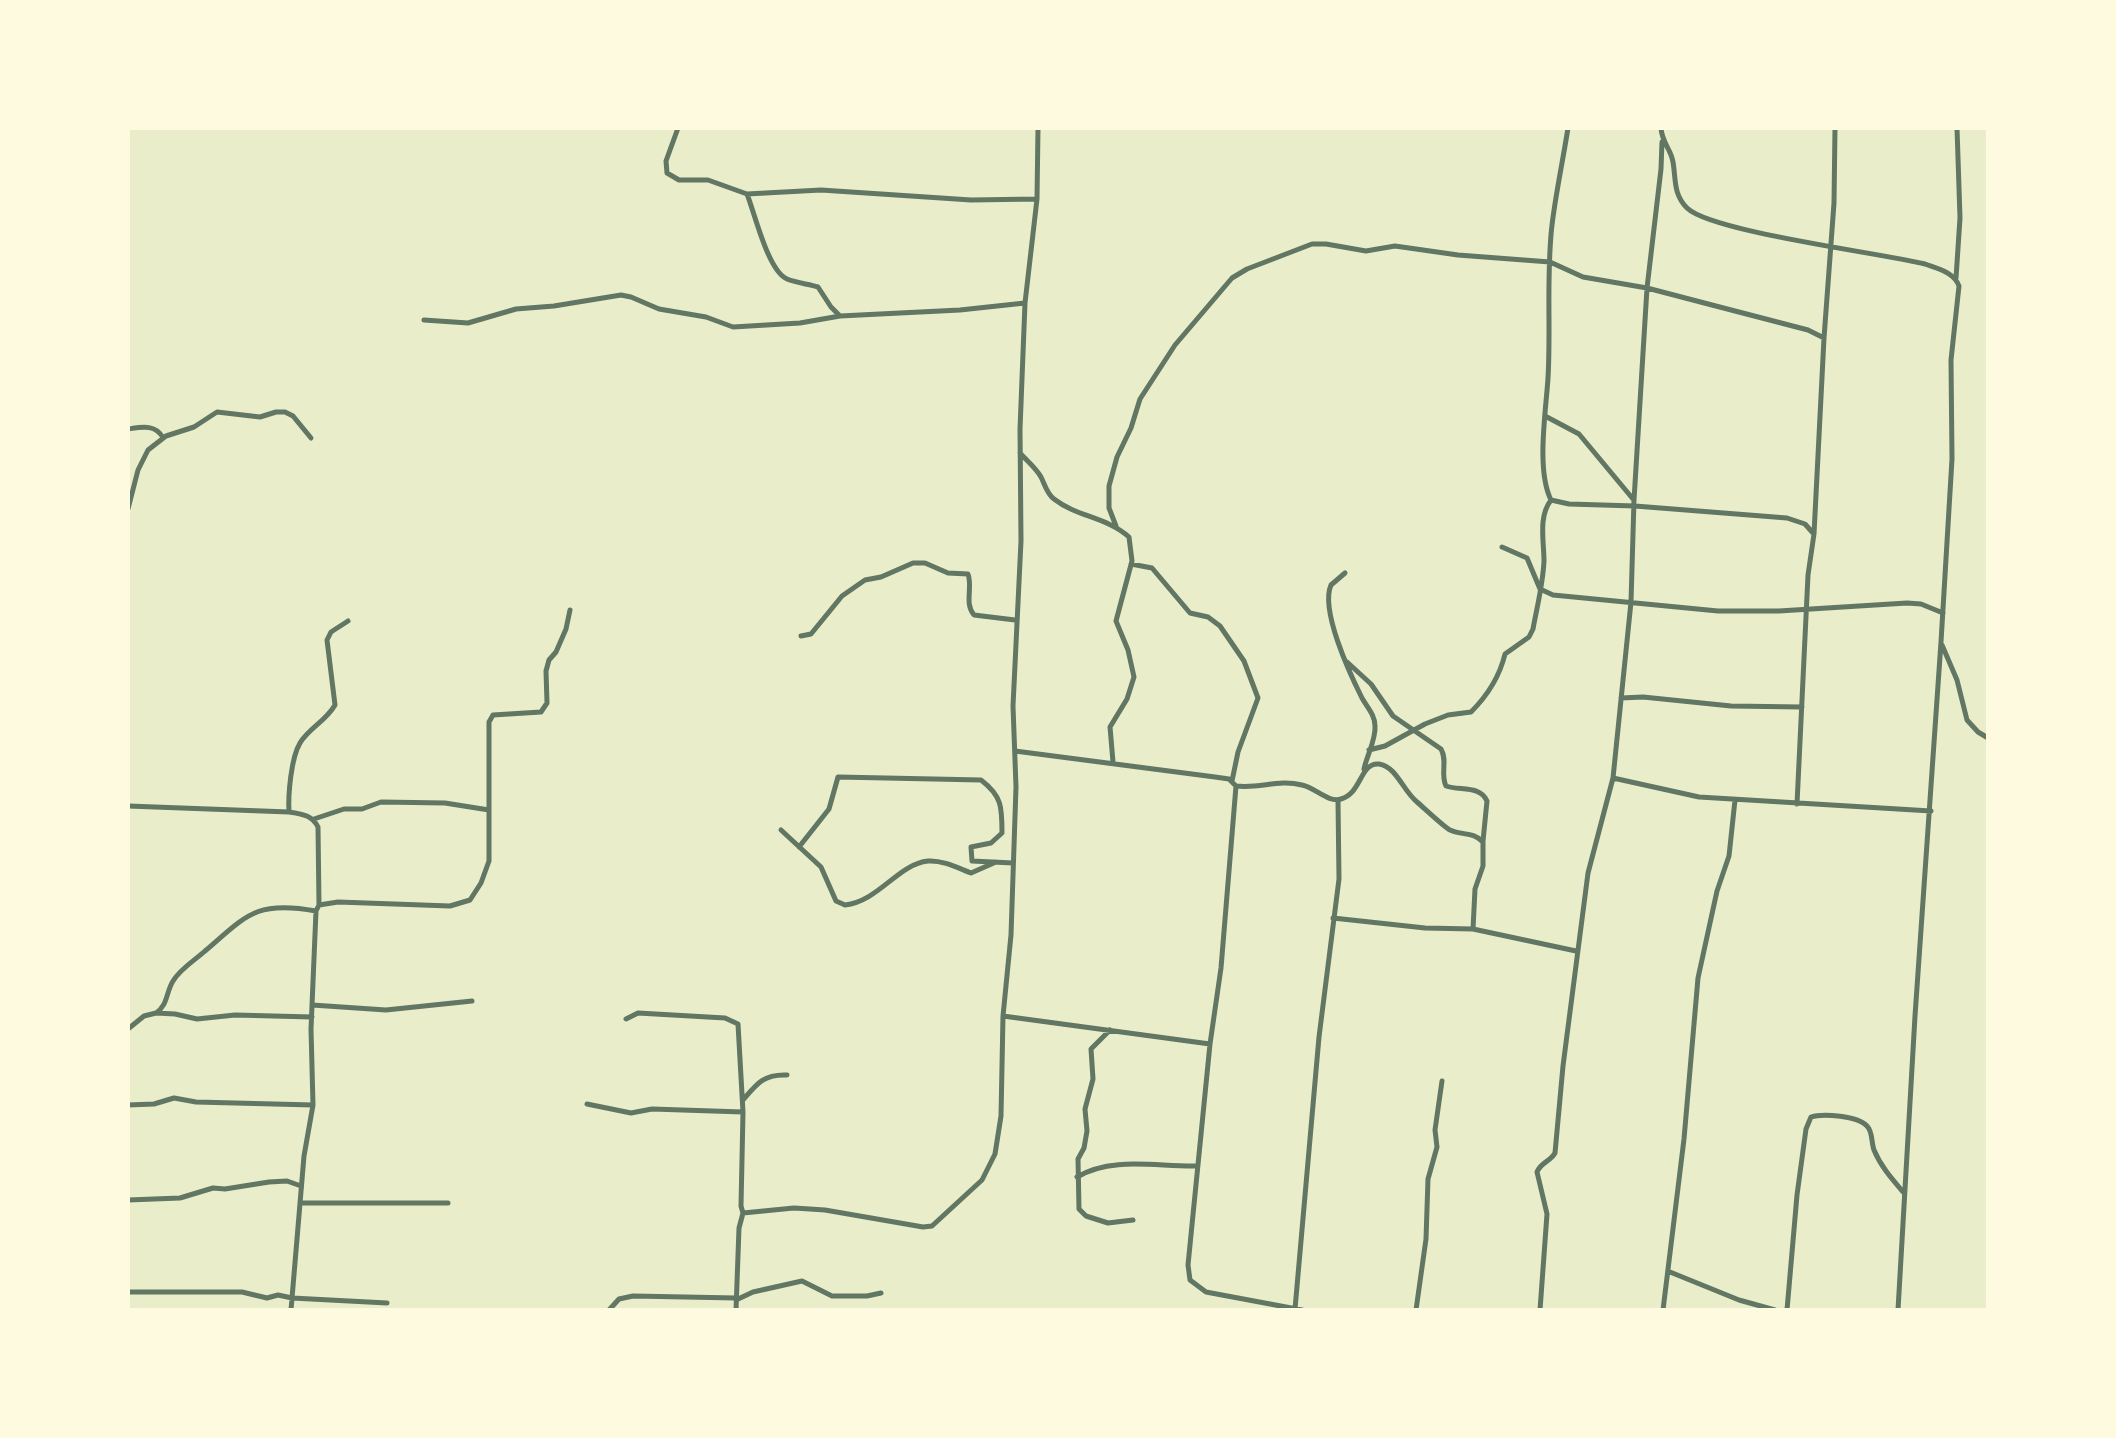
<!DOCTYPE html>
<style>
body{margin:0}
#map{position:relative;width:2116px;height:1438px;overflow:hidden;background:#e9edc9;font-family:Commissioner,sans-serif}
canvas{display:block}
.frame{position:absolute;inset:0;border:130px solid #fefae0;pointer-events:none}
</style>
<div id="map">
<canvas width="2116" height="1438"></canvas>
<div class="frame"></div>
</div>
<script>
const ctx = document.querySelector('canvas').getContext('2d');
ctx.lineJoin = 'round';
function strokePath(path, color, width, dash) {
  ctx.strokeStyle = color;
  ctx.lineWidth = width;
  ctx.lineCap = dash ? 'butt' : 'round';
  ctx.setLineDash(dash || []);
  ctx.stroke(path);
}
strokePath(new Path2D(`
 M 678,128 L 666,161 L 667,173 L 679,180 L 708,180 L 747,194 L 821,190 L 971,200 L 1037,199
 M 1568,128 C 1563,160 1556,192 1552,225 C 1546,275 1551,327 1548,378 C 1546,411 1536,470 1551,500 L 1569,504 L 1635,506 L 1787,518 L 1805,524 L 1813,533
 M 1661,128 C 1662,143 1671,149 1673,162 C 1676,179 1673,194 1687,208 C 1712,232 1880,253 1925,264 C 1938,269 1954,272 1959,286 L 1951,360 L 1952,459 L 1941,642 L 1915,1016 L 1898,1310
 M 747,194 C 755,214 768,271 787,279 C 797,283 808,284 818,287 L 831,307 L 839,315
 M 1956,278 L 1960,218 L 1957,128
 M 424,320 L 468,323 L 516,309 L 554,306 L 621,295 L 631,297 L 659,309 L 706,317 L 733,327 L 800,323 L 840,316 L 960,310 L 1025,303
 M 1545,416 L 1579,434 L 1633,499
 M 128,429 C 142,427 156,424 163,438
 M 1020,453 C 1027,461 1036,468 1041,477 C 1045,485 1047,494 1054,499 C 1077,517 1107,517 1129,537 L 1132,561 L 1116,621 L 1128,650 L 1134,677 L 1127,699 L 1110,727 L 1113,762
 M 128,509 L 138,470 L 148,450 L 166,436 L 194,427 L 217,412 L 260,417 L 276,412 L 285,412 L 293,416 L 311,438
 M 1116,526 L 1109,508 L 1109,486 L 1117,457 L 1131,428 L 1140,399 L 1175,345 L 1232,278 L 1247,269 L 1312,244 L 1326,244 L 1366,251 L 1395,246 L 1458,255 L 1550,262 L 1583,277 L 1647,288 L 1712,305 L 1808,330 L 1824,338
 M 1502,547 L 1527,558 L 1540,589 L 1553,595 L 1718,611 L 1779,611 L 1907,603 L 1921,604 L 1943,613
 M 1131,564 L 1152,568 L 1190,613 L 1208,617 L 1220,626 L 1244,661 L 1258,698 L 1238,752 L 1232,781
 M 1345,573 L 1331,585 C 1320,610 1350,674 1362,698 C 1367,707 1375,715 1375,726 C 1376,740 1367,755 1364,769
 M 801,636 L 811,634 L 842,596 L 865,580 L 881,577 L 913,563 L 925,563 L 948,573 L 968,574 C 973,588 964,603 974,615 L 1015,620
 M 1942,645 L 1957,680 L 1967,720 L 1978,732 L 1988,738
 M 1347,662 L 1371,684 L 1393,716 L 1441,749 C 1448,761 1440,774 1446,786 C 1460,791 1480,785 1487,801 L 1483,841
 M 1621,698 L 1643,697 L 1731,706 L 1802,707
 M 1369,750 L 1385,746 L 1425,724 L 1448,715 L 1471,712 C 1487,696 1500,675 1505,654 L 1529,637 L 1533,629 C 1537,607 1543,584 1544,561 C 1544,541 1538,517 1551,500
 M 1015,751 L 1215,777 L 1229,779 L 1236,786 L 1221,968 L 1210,1044 L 1188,1265 L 1190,1280 L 1206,1292 L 1302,1310
 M 1613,778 L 1699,797 L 1931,811
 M 1236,786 C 1260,789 1278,779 1302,785 C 1316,788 1328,803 1341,799 C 1362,793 1360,762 1379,764 C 1397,767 1403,791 1417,802 C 1424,808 1444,827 1450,830 C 1463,836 1472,831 1483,842 L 1483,866 L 1475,889 L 1473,929
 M 1797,804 L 1808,575 L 1814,534 L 1824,338 L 1834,203 L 1835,128
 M 128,806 L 289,812 C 302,814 312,815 318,827 L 319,905 L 316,911 L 311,1029 L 313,1105 L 304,1156 L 291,1310
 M 289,812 C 288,795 291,758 300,743 C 309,728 326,721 335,705 L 327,640 L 331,632 L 348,621
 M 314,819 L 344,809 L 362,809 L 381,802 L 445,803 L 489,810
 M 781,830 L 821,867 L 836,901 L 845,905 C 879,901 898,864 928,861 C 943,860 958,868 971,873 L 996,862
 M 799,847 L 829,809 L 838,777 L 981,780 C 1002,796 1002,807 1002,833 L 991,843 L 971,847 L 972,861 L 1013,863
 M 319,905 L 338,902 L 450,906 L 470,900 L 481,883 L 489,861 L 489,722 L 493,715 L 541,712 L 547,703 L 546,671 L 549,660 L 556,652 L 566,629 L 570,610
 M 1333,918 L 1425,928 L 1473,929 L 1576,951
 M 312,1005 L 386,1010 L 472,1001
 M 156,1013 C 168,1005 166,992 173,981 C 180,969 195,960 205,951 C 247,915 256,900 316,911
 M 1003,1016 L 1210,1044
 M 626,1019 L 638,1013 L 725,1018 L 738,1024 L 743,1112 L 741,1206 L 743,1213
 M 128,1029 L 144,1016 L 156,1013 L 175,1014 L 197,1019 L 235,1015 L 312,1017
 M 1110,1030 L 1091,1049 L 1093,1079 L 1085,1109 L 1087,1131 L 1084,1148 L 1078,1159 L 1079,1209 L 1086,1216 L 1108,1223 L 1133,1220
 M 743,1100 C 757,1083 764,1074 787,1075
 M 587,1104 L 631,1113 L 652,1109 L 743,1112
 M 128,1105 L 154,1104 L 174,1098 L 196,1102 L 313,1105
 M 1077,1177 C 1112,1156 1157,1167 1197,1166
 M 128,1200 L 180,1198 L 213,1188 L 225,1189 L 269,1182 L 287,1181 L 301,1186
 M 300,1203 L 448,1203
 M 1670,1272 L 1739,1300 L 1775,1310
 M 128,1292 L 242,1292 L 267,1298 L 278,1295 L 292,1298 L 387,1303
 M 736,1300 L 753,1292 L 802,1281 L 832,1296 L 867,1296 L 881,1293
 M 1295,1309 L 1319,1037 L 1339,879 L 1338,801
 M 609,1310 L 619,1299 L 633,1296 L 736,1298
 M 736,1310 L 739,1228 L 743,1213 L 794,1208 L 825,1210 L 923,1227 L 932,1226 L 982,1180 L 995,1154 L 1001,1116 L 1003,1016 L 1011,935 L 1016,787 L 1013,706 L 1021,541 L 1020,429 L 1025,303 L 1037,199 L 1038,128
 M 1416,1310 L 1426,1239 L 1428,1179 L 1437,1147 L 1435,1130 L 1442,1081
 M 1540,1310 L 1547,1214 L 1537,1172 C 1541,1162 1550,1162 1555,1153 L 1563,1066 L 1588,873 L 1613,778 L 1631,602 L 1634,500 L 1647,288 L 1661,169 L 1662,142
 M 1663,1310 L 1684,1139 L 1698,978 L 1717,891 L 1729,856 L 1735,800
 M 1787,1310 L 1797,1195 L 1806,1129 L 1811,1117 C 1823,1113 1858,1116 1867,1126 C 1873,1132 1871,1142 1874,1150 C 1881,1167 1893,1180 1904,1193`), '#617663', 5);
</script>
